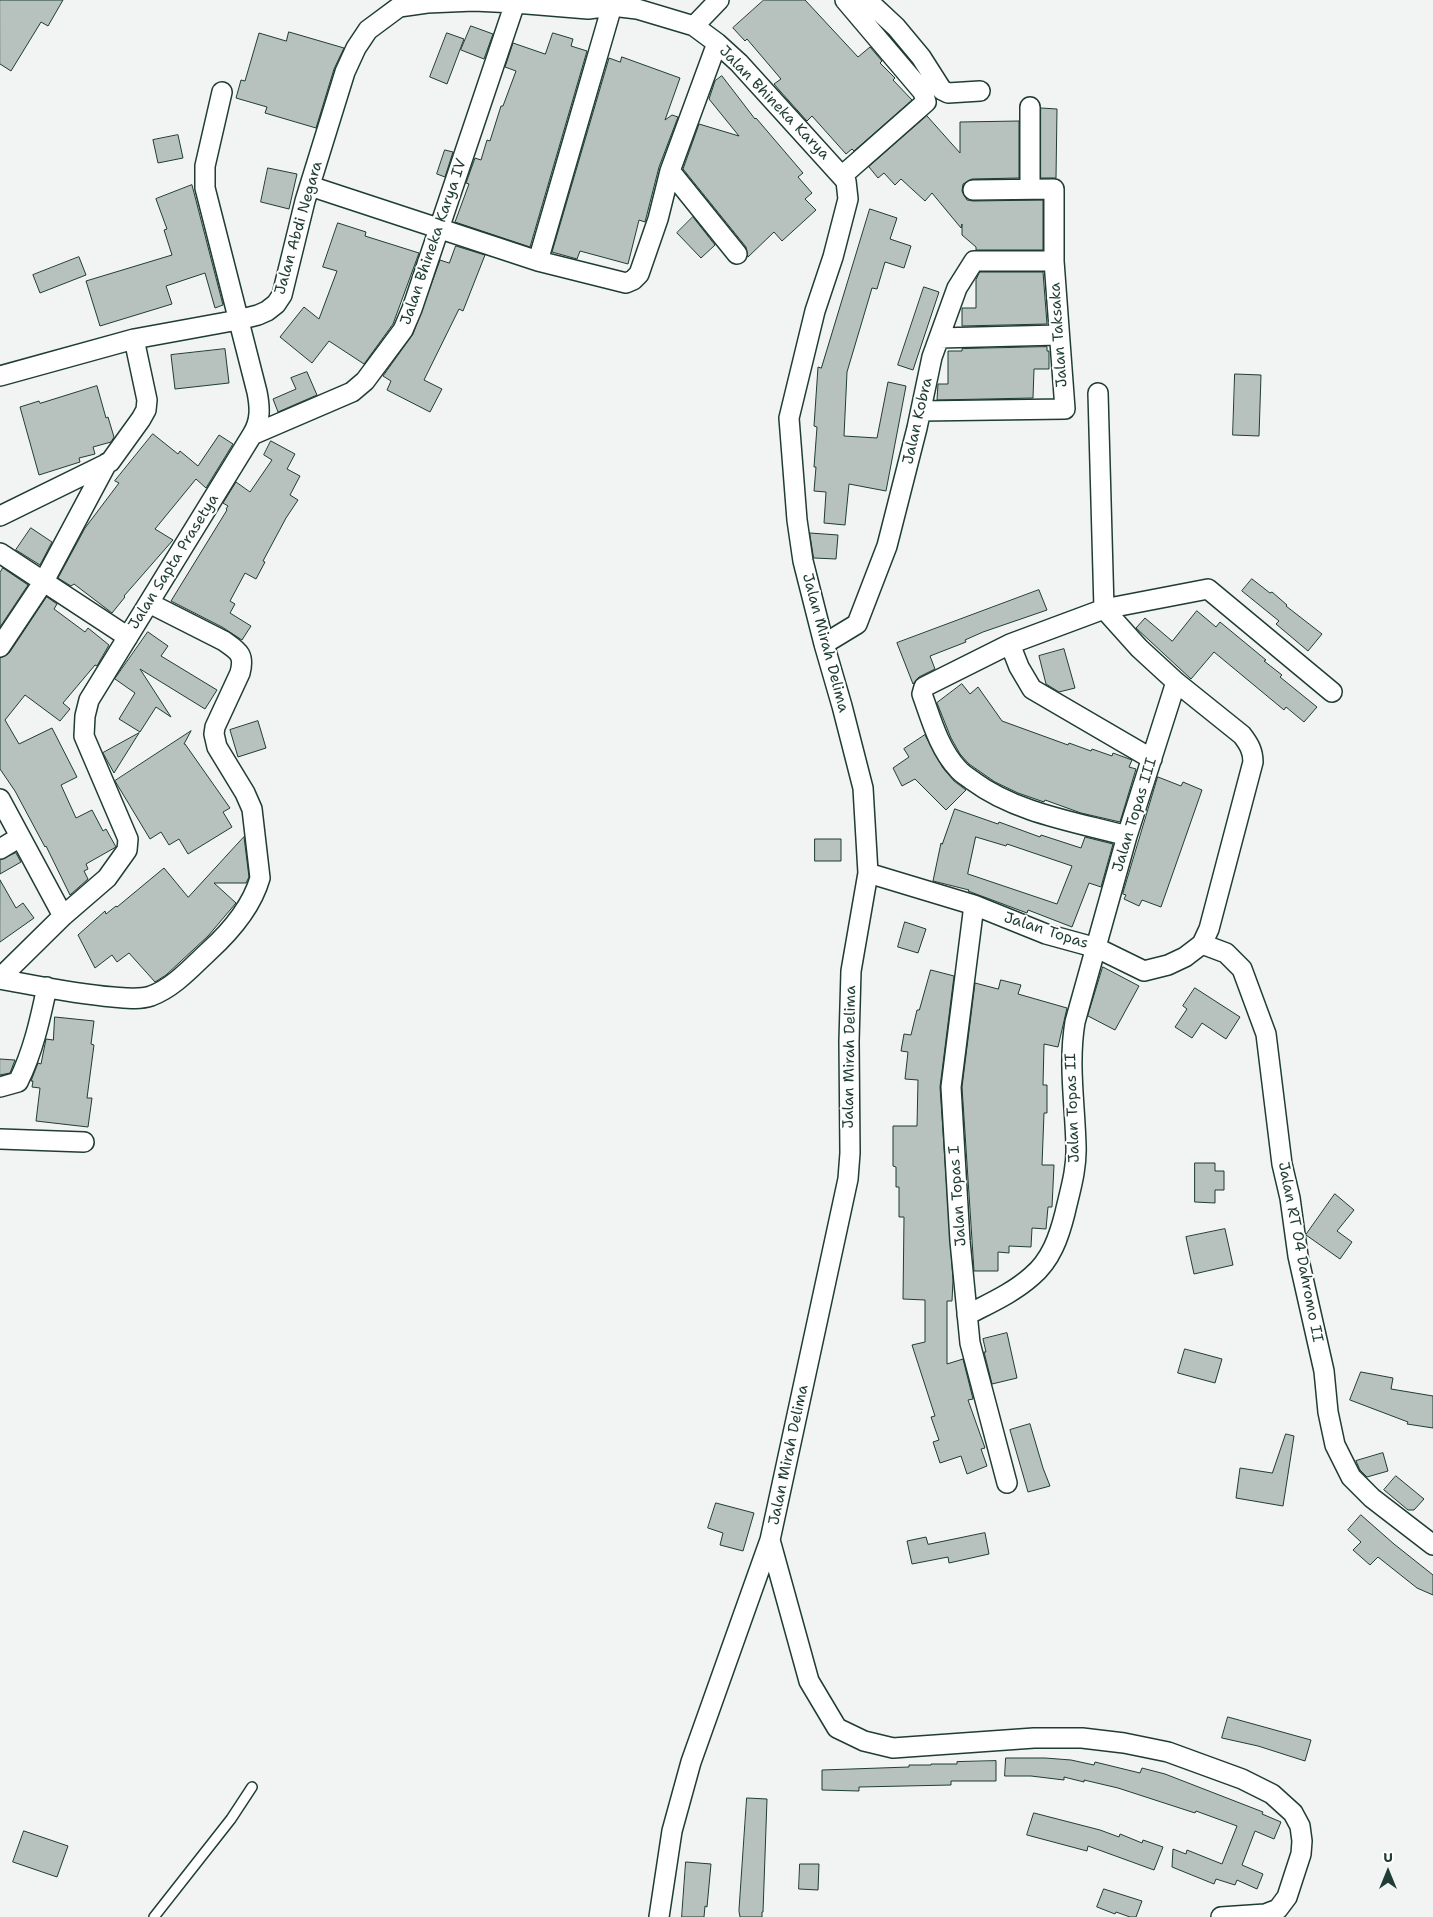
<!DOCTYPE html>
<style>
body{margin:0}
#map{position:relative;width:1433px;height:1917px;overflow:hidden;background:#f2f3f3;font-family:"Shantell Sans",sans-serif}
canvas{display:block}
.north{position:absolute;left:1363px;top:1847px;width:50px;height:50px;-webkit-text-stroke:4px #fff;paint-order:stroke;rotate:0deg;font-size:14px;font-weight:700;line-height:20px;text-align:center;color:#1f3d34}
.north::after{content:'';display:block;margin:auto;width:18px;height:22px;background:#1f3d34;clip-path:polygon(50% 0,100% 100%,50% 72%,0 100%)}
</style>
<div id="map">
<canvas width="1433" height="1917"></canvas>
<div class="north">U</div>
</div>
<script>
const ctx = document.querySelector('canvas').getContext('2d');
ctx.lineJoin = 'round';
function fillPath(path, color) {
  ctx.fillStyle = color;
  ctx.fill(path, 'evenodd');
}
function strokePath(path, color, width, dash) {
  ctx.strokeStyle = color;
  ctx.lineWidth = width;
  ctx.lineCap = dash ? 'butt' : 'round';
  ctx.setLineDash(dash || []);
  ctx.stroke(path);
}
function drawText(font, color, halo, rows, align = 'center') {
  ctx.font = font + ' "Shantell Sans",sans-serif';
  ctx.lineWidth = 4;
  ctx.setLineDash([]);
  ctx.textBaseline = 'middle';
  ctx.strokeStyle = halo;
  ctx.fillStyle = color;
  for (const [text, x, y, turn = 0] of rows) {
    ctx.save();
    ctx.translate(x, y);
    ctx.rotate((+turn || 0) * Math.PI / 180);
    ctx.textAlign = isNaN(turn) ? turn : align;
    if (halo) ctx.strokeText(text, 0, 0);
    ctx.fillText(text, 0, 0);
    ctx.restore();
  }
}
const building = new Path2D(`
 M 0,0 L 63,0 L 48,26 L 41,22 L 11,71 L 0,64 Z
 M 764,0 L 805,0 L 858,57 L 870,47 L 882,61 L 880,63 L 895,78 L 893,80 L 912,100 L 854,151 L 852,149 L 846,154 L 812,116 L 807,121 L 780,91 L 774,84 L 781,79 L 747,39 L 745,41 L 733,28 Z
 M 471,26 L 493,34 L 484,59 L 461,50 Z
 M 289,32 L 344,48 L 334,69 L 316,128 L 265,113 L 267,107 L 236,98 L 241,80 L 245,81 L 259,33 L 286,41 Z
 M 447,33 L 464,39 L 447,84 L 430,77 Z
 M 553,33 L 573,39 L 571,46 L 587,51 L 530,247 L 455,222 L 469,184 L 466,183 L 475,158 L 481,160 L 487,140 L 490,141 L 501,106 L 503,106 L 516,71 L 505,67 L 513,43 L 545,54 Z
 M 622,57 L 680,78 L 665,120 L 672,115 L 678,117 L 659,167 L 645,222 L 639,220 L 628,264 L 580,251 L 577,259 L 552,252 L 609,58 L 620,62 Z
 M 722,76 L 755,119 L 756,118 L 803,173 L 798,177 L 812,193 L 805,199 L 816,210 L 782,241 L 774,232 L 748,257 L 746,247 L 683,169 L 699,124 L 739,136 L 709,99 L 715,81 Z
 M 1041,108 L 1057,109 L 1056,178 L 1041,178 Z
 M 927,116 L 960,153 L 960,122 L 1019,121 L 1019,178 L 972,179 L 963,184 L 962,191 L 967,200 L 973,201 L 1043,200 L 1043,250 L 976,250 L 976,247 L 962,235 L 962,224 L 961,228 L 932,193 L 925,201 L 901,179 L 895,185 L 884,173 L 878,178 L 869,167 Z
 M 178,135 L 183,158 L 158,163 L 153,140 Z
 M 445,150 L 453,152 L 445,177 L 437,174 Z
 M 268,168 L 297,174 L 289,209 L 261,202 Z
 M 192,185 L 223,305 L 215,308 L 205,273 L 166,286 L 172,304 L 100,326 L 86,281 L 172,255 L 164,230 L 167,229 L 156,199 Z
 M 870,209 L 897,218 L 890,239 L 911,246 L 904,268 L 885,262 L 877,289 L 872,288 L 847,372 L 844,436 L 877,438 L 888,382 L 906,386 L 886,491 L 849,484 L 845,525 L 824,523 L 826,492 L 814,491 L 816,467 L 814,467 L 817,427 L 814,426 L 818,367 L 821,368 Z
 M 693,217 L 715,245 L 701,258 L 677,233 Z
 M 338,223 L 366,232 L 365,236 L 419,253 L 393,324 L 364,364 L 329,341 L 312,363 L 280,337 L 304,307 L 319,319 L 337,271 L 323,267 Z
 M 456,246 L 485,255 L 463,311 L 459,309 L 424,380 L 442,389 L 430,412 L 387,390 L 391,381 L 383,376 L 413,334 L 440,260 L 449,263 Z
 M 79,257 L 86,275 L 40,293 L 33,275 Z
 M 980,272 L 1043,272 L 1047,324 L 962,326 L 962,308 L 976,308 L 976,280 Z
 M 924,287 L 939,292 L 913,370 L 898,365 Z
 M 1047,347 L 1047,351 L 1049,351 L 1049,369 L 1034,369 L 1033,398 L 937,400 L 938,384 L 948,384 L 948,351 L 962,351 L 962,349 Z
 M 225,349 L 229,383 L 175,389 L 171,355 Z
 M 307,372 L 317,395 L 278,412 L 273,399 L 296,389 L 291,378 Z
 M 1235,374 L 1261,375 L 1259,436 L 1233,435 Z
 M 97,386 L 106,418 L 108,417 L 114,437 L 111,442 L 93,447 L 95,454 L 79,458 L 80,462 L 39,475 L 20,407 L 39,401 L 40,403 Z
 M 153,434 L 178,454 L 180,451 L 198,466 L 219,435 L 233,444 L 206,488 L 196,479 L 155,529 L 173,540 L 124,596 L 125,597 L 112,613 L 74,584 L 71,586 L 58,578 L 85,528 L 119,483 L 115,481 Z
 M 271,441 L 295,454 L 287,469 L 300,476 L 290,495 L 298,500 L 286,518 L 263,561 L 265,562 L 256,579 L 245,573 L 230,601 L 235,604 L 230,613 L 251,626 L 242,640 L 222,627 L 171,601 L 227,510 L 226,509 L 228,506 L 223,503 L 236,482 L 250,492 L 272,460 L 264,455 Z
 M 31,528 L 52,542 L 40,565 L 16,550 Z
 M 810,533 L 838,535 L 836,559 L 814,558 Z
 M 3,568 L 28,585 L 0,627 L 0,573 Z
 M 1252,579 L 1270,593 L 1272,592 L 1287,605 L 1286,606 L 1322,634 L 1308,651 L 1276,624 L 1279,621 L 1242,591 Z
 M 1039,590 L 1047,610 L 983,632 L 965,640 L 966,642 L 930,656 L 935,669 L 919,677 L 913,684 L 897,643 Z
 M 47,597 L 57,604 L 54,609 L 85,632 L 88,628 L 109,645 L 97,666 L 95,665 L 63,703 L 70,709 L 60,721 L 25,695 L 5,720 L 19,744 L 52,728 L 77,777 L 61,785 L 76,818 L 92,810 L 103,831 L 106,829 L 116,847 L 86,864 L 88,869 L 84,871 L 88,879 L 70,895 L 46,846 L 45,847 L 15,791 L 0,769 L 0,658 L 9,653 Z
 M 1197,611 L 1216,627 L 1220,622 L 1266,660 L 1264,661 L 1282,675 L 1280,677 L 1317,707 L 1304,722 L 1286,707 L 1284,710 L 1214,652 L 1191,679 L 1136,628 L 1145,618 L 1172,641 Z
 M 148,632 L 168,646 L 161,656 L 217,690 L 205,709 L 140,669 L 171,717 L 156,707 L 140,732 L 119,719 L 135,693 L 115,679 Z
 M 1064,649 L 1075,688 L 1059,692 L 1046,684 L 1039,656 Z
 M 962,684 L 970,694 L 978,687 L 1002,721 L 1068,745 L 1069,743 L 1091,751 L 1092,749 L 1112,756 L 1113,753 L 1132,760 L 1129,767 L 1136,769 L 1120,822 L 1081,813 L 1045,800 L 1044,802 L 1018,793 L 995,782 L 969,764 L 960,754 L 951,738 L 937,703 Z
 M 258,721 L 266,748 L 238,757 L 230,730 Z
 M 191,731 L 184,744 L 185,744 L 230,808 L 223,812 L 232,827 L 188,854 L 179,839 L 169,845 L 161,832 L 150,839 L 115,781 Z
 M 139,733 L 114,773 L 103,753 Z
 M 925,735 L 943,768 L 954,781 L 966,790 L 946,810 L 915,779 L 902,786 L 893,768 L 909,757 L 904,749 Z
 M 1158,777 L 1181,786 L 1183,782 L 1202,790 L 1161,907 L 1142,900 L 1139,906 L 1124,899 L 1126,895 L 1123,894 Z
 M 955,809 L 998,824 L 999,822 L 1040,837 L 1041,835 L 1081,848 L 1085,837 L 1113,844 L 1101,887 L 1089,883 L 1072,927 L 1028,910 L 1027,913 L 968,891 L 969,890 L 933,881 L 941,843 L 942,844 ZM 976,837 L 1006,846 L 1007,844 L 1072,866 L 1057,904 L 968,874 Z
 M 244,837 L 249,877 L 246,883 L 214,883 L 236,903 L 208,936 L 166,975 L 155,982 L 129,953 L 117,962 L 112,955 L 95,968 L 78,935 L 105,911 L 106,914 L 116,906 L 117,907 L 164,868 L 188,897 Z
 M 815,839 L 841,839 L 841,861 L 815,861 Z
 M 16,853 L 21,862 L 0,874 L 0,860 Z
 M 0,880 L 16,908 L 23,903 L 34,918 L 0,942 Z
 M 905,922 L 926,929 L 918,953 L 898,947 Z
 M 1103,967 L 1139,986 L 1115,1030 L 1088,1016 Z
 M 931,970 L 954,976 L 940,1087 L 953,1280 L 952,1301 L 947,1301 L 947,1364 L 963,1359 L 973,1399 L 968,1400 L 985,1448 L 981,1449 L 987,1466 L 967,1474 L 961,1456 L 940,1463 L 933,1442 L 939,1440 L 931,1417 L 935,1416 L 912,1345 L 925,1342 L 925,1300 L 903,1299 L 904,1217 L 899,1217 L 899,1187 L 896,1187 L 896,1167 L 893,1166 L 893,1126 L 917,1126 L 918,1080 L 905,1079 L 908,1052 L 901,1051 L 904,1034 L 911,1035 L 917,1010 L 919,1010 Z
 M 1001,980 L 1021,985 L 1018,994 L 1067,1008 L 1058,1047 L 1044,1044 L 1043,1085 L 1047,1085 L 1047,1113 L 1044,1113 L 1042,1165 L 1054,1165 L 1052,1207 L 1048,1207 L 1046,1229 L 1032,1228 L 1031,1247 L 1009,1246 L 1009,1253 L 998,1252 L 998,1271 L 974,1271 L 962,1087 L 975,983 L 998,989 Z
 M 1195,988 L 1240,1017 L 1226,1039 L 1202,1023 L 1192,1038 L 1175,1027 L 1187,1009 L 1183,1006 Z
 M 55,1017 L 94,1021 L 91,1044 L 94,1045 L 87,1098 L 92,1098 L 88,1127 L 36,1121 L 40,1088 L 32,1087 L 33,1081 L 31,1081 L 38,1063 L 41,1064 L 46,1039 L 53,1040 Z
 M 0,1059 L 15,1060 L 10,1073 L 0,1075 Z
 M 1195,1163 L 1215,1163 L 1215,1171 L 1224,1171 L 1224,1190 L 1215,1190 L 1215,1203 L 1195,1202 Z
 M 1335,1194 L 1354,1210 L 1337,1231 L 1352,1242 L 1340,1259 L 1306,1235 Z
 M 1225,1229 L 1233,1265 L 1194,1274 L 1186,1237 Z
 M 1007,1333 L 1017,1378 L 992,1384 L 984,1352 L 986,1352 L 983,1339 Z
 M 1185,1349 L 1222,1359 L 1215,1383 L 1178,1373 Z
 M 1361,1372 L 1393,1378 L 1391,1389 L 1433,1396 L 1433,1428 L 1407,1424 L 1408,1422 L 1350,1400 Z
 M 1030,1424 L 1043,1468 L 1050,1486 L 1028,1492 L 1010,1430 Z
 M 1286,1434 L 1294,1436 L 1283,1506 L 1236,1498 L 1240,1468 L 1272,1473 Z
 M 1383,1453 L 1388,1471 L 1367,1477 L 1360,1470 L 1356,1461 Z
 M 1396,1476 L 1424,1499 L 1414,1510 L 1408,1510 L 1384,1490 Z
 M 716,1503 L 754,1513 L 743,1551 L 720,1545 L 723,1533 L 708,1528 Z
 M 1361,1515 L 1394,1544 L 1433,1575 L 1433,1595 L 1417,1588 L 1378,1557 L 1370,1565 L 1353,1550 L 1361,1542 L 1348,1530 Z
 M 985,1533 L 989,1554 L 949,1563 L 948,1557 L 912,1564 L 907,1541 L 926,1537 L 928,1544 Z
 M 1228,1717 L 1311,1740 L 1305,1761 L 1258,1746 L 1222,1738 Z
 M 1006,1758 L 1045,1758 L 1071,1760 L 1094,1765 L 1095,1762 L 1140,1773 L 1142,1768 L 1165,1774 L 1263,1812 L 1262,1814 L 1281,1822 L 1274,1839 L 1255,1831 L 1242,1865 L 1263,1874 L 1257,1889 L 1237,1880 L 1235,1885 L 1216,1879 L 1214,1884 L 1172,1867 L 1173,1849 L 1186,1854 L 1187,1850 L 1222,1864 L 1237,1826 L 1196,1811 L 1195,1813 L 1118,1788 L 1084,1780 L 1084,1782 L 1064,1777 L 1064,1780 L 1031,1776 L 1005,1776 Z
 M 996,1761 L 996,1781 L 951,1781 L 951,1785 L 859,1787 L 859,1791 L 822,1790 L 822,1770 L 909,1767 L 909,1765 L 931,1765 L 931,1764 L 957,1764 L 957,1762 Z
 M 747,1798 L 767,1799 L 763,1912 L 762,1912 L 762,1917 L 740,1917 L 739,1911 Z
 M 1034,1813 L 1100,1830 L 1119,1837 L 1120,1834 L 1142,1843 L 1143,1840 L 1163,1847 L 1154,1870 L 1088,1846 L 1087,1851 L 1027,1835 Z
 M 24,1831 L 68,1846 L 57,1877 L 13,1862 Z
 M 686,1862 L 711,1864 L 707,1907 L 705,1906 L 704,1917 L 682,1917 Z
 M 800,1864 L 819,1864 L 818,1890 L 799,1889 Z
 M 1104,1889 L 1142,1901 L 1136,1917 L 1130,1917 L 1116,1912 L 1115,1914 L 1097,1907 Z`);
fillPath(building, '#b7c1bd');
strokePath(building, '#1f3d34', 1);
const lane = new Path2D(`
 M 154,1917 L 231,1819 L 252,1787`);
const street = new Path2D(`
 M 867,0 L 896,27 L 921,57 L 942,90 L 948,93 L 980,91
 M 694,26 L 719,0
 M 1030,107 L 1030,189
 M 670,171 L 737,254
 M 843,175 L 926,102 L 923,92 L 845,0
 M 310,186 L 538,261 L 626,283 L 633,280 L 639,274 L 658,219 L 670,171 L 717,43
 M 538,261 L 612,6
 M 939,338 L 1059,335
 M 0,376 L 134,339 L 238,320 L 258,315 L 267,311 L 276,304 L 282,295 L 305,201 L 345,72 L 356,48 L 368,30 L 399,7 L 427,3 L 474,1 L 515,3 L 588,9 L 612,6 L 637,9 L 694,26 L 717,43 L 739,63 L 846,181 L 848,199 L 833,257 L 815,311 L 789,418 L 797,520 L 803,561 L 824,644 L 842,706 L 863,788 L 868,873 L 851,971 L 849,1041 L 850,1153 L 848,1179 L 770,1540 L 691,1762 L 672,1831 L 659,1917
 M 921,411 L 1065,409 L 1054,261 L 1054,189 L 973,190
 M 252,435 L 352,392 L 365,381 L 403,330 L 412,309 L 515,3
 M 0,516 L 110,462 L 141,419 L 146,410 L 147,400 L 134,339
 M 0,553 L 128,637
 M 824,644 L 857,624 L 887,546 L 917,428 L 932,357 L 957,288 L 974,261 L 1054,261
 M 1010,644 L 1019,667 L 1032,689 L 1152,759
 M 0,647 L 44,581 L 107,463
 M 0,799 L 63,916
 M 1127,836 C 1076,822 1016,813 973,781 C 968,777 962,774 958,769 C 939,749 931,719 922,694 L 924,687 L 1010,644 L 1104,609 L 1208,589 L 1332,692
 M 0,849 L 20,837
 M 868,873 L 974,905 L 1046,934 L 1097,948 L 1144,971 L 1168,965 L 1185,957 L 1202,944 L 1209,929 L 1253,762 C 1253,751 1249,744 1242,735 L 1176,682 L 1139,648 L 1104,609 L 1098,393
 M 974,905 L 951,1087 L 960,1241 L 970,1343 L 1007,1483
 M 1202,944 L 1226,953 L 1242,969 L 1266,1034 L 1282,1164 L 1290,1198 L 1298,1256 L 1324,1371 L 1328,1412 L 1335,1445 L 1351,1477 L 1372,1498 L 1433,1545
 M 0,978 L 63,916 L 107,878 L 127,850 L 128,839 L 84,736 L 85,716 L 89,700 L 252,435 C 261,421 260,407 257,392 L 205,188 L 205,166 L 222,92
 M 0,979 C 38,986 75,994 113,997 C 126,998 139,1000 151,996 C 173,988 191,968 208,952 C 229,933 252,906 260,878 L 252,809 L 245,793 L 217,747 L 214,734 L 215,727 L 240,673 C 245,654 238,651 224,641 L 149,603
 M 0,1087 L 18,1082 C 33,1052 40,1020 47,987
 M 0,1139 L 84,1142
 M 967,1315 C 990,1303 1013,1293 1032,1276 C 1051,1260 1059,1237 1065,1213 C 1070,1191 1077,1169 1076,1146 C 1075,1104 1068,1064 1075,1022 L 1127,836 L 1176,682
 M 770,1540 L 809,1681 L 837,1728 L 864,1741 L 893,1748 L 1034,1738 L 1082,1738 L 1124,1743 L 1168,1752 L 1242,1779 L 1272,1794 L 1293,1813 L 1300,1826 L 1302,1841 L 1301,1854 L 1287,1897 L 1278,1909 L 1265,1914 L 1221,1917`);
strokePath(lane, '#1f3d34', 12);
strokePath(street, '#1f3d34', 22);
strokePath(lane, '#fff', 9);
strokePath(street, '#fff', 19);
drawText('15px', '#1f3d34', '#fff', [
 ["Jalan Bhineka Karya",774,103,46],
 ["Jalan Abdi Negara",299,228,-74],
 ["Jalan Bhineka Karya IV",434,242,-71],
 ["Jalan Taksaka",1059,335,-94],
 ["Jalan Kobra",918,421,-77],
 ["Jalan Sapta Prasetya",174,562,-58],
 ["Jalan Mirah Delima",825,643,75],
 ["Jalan Topas III",1135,815,-73],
 ["Jalan Topas",1046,931,18],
 ["Jalan Mirah Delima",850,1057,-89],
 ["Jalan Topas II",1073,1108,-92],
 ["Jalan Topas I",958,1196,-94],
 ["Jalan RT 04 Dahromo II",1300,1252,79],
 ["Jalan Mirah Delima",789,1455,-78]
]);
</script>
